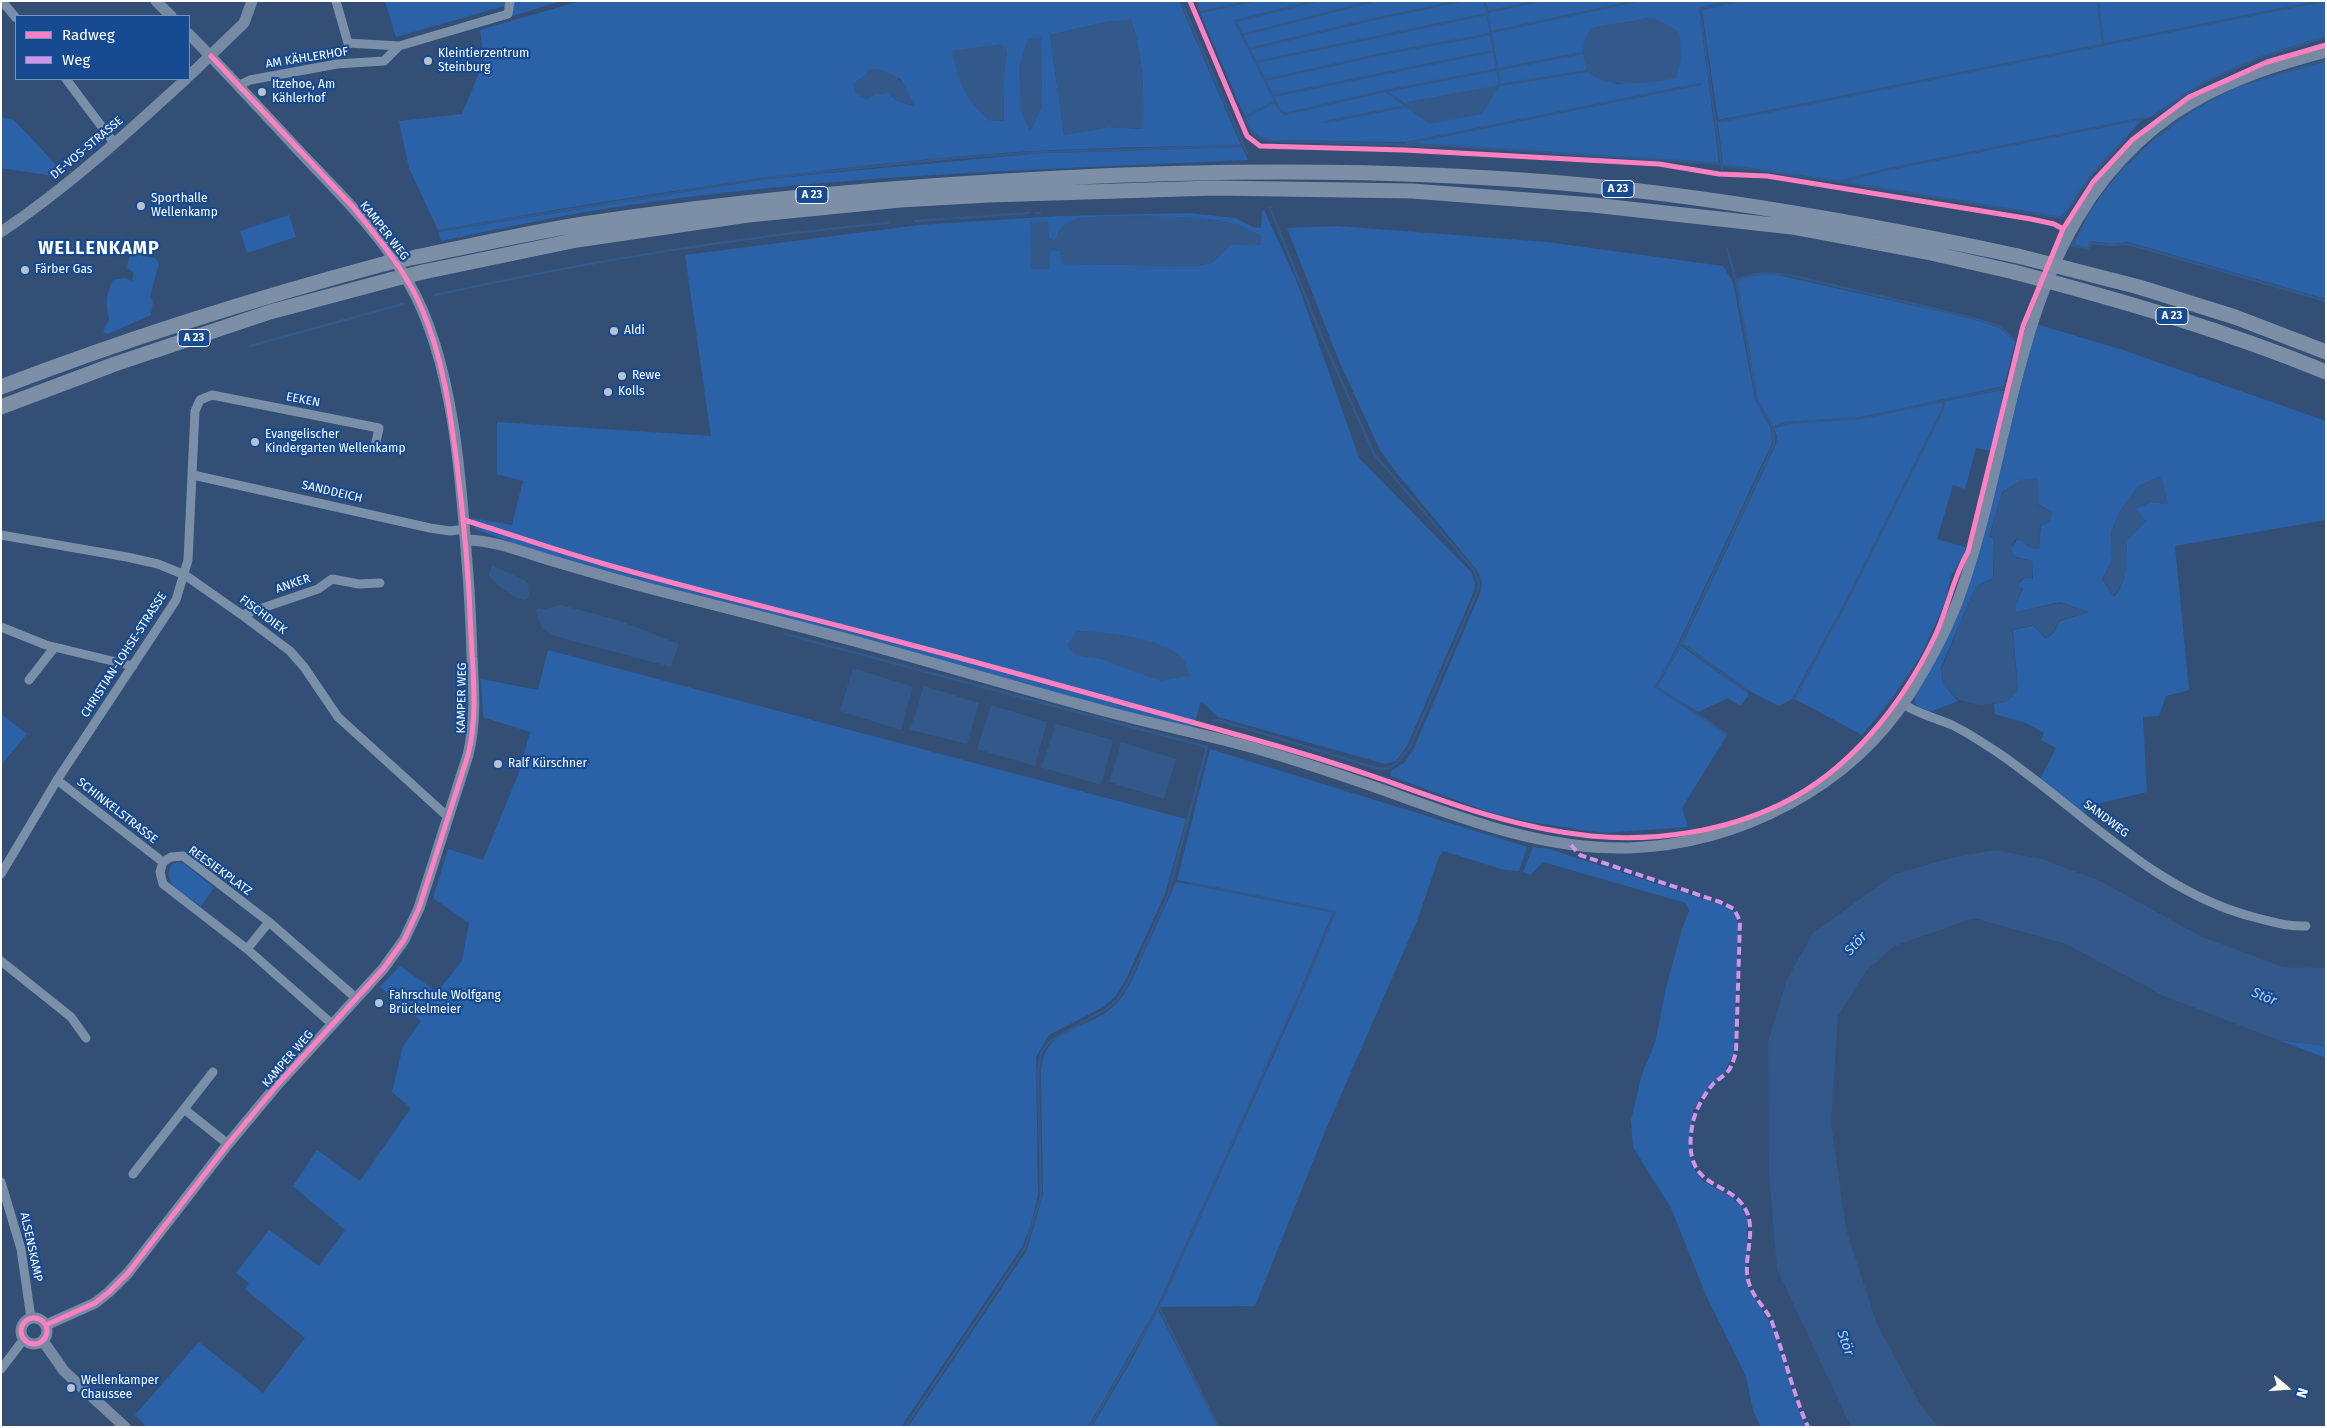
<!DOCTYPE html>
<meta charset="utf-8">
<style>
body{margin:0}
#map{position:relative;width:2327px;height:1428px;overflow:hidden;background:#334f75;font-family:"Fira Sans",sans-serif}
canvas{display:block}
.frame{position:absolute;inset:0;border:2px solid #fff;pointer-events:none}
.legend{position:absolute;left:15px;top:15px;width:175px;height:65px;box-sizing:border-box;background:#174b91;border:1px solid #7493bd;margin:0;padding:6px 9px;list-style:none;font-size:15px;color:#fff}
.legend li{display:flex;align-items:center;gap:10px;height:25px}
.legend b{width:25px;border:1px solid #7493bd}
.north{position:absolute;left:2262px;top:1363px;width:50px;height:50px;-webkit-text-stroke:4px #174b91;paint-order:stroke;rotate:108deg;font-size:14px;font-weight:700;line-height:20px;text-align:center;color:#fff}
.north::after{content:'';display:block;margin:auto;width:18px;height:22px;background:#fff;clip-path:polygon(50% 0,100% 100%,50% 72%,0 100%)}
</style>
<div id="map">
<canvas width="2327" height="1428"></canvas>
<div class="frame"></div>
<ul class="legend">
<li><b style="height:6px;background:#ff80c0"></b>Radweg</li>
<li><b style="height:6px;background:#d193ec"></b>Weg</li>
</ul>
<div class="north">N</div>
</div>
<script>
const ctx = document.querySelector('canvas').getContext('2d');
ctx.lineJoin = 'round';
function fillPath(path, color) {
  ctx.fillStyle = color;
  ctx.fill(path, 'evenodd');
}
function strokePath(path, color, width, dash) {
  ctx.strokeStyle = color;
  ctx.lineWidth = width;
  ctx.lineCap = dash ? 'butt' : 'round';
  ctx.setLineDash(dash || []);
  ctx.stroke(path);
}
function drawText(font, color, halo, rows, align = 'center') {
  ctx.font = font + ' "Fira Sans",sans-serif';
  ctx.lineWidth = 4.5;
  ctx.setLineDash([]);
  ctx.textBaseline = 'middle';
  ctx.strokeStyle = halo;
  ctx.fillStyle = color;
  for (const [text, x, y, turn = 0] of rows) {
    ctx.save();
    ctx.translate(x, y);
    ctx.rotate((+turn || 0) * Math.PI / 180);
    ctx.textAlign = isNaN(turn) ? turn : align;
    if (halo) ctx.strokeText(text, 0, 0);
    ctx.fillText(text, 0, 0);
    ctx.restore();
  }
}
fillPath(new Path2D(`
 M 385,1 L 507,1 L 508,5 L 396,37 Z
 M 514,1 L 562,1 L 512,16 Z
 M 580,1 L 1179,1 L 1241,145 C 1145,147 1049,148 953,157 C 780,172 609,200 438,230 L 409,168 L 399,121 L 462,114 L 484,61 L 480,30 ZM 1131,20 C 1143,55 1144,91 1143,129 L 1108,127 L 1064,135 L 1050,35 L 1105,22 ZM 1041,38 L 1042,107 L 1030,131 L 1020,108 ZM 1007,50 L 1003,80 L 1004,121 L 988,120 ZM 864,76 L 900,78 L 914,106 L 897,101 L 888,93 L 875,94 L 868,98 L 854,84 Z
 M 1196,1 L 1251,1 L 1200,12 Z
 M 1256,1 L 1728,1 L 1699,8 L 1719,163 L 1410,143 L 1700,84 L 1406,142 L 1271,140 C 1253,136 1252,132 1244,115 L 1200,13 ZM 1646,18 L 1676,78 L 1617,84 L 1587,71 C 1583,55 1582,44 1590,29 C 1608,23 1627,24 1646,18 ZM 1500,86 L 1407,106 L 1407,102 Z
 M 1740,1 L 2098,1 L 2102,45 L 1718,120 L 1702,10 Z
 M 2099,1 L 2318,1 L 2103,44 Z
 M 2326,1 L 2326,36 L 2256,58 L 2207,80 L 2151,117 L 1884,170 L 1842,181 L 1723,165 L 1718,122 Z
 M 2326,61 L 2326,299 L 2128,242 L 2112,244 L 2091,241 L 2087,248 L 2074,244 C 2102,176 2167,119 2234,88 C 2263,76 2296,69 2326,61 Z
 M 1,117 L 14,120 L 61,170 L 54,176 L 1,168 Z
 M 2143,119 L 2093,172 L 2062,217 L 1844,182 L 1884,171 Z
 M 1242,147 L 1248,160 C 1035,170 820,175 610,208 C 553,217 497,229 441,241 L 438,232 L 766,179 L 1042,153 Z
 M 1264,210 L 1297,282 L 1359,458 L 1471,572 L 1475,583 L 1475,589 L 1407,746 L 1396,761 L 1385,764 L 1218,717 L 1201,701 L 1193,728 L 1058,694 L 537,552 L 475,529 L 472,518 L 512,525 L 523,481 L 497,474 L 497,422 L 711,436 L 685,255 L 919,225 L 1060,216 L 1189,213 L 1235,218 L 1253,227 L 1261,228 L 1262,212 ZM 1142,216 L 1215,220 L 1239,225 L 1260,245 L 1232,244 L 1212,263 L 1194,266 L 1063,264 L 1060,251 L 1053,250 L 1050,253 L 1048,221 L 1049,239 L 1055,241 L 1060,229 L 1080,218 Z
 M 289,215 L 296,237 L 247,253 L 240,231 Z
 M 1337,226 L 1547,242 L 1723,266 L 1733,282 L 1755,400 L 1771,429 L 1772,443 L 1678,644 L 1655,687 L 1727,735 L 1682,808 L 1688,827 L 1603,833 L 1531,822 L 1489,812 L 1390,776 L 1392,770 L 1404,763 L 1414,748 L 1481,591 L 1482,582 L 1476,569 L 1396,472 L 1380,450 L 1339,361 L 1287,228 Z
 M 130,254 L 155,258 L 159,263 L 150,297 L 153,302 L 151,315 L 108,334 L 103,332 L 109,319 C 105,303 106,295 113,280 L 125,278 L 132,281 L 134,273 L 127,268 Z
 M 1768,273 L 1965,317 L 1998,327 L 2015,342 L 2004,386 L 1862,417 L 1786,422 L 1774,427 L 1758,401 L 1737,281 L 1750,275 Z
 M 2036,324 L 2123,350 L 2326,421 L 2326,520 L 2175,546 L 2189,690 L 2166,696 L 2159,716 L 2143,717 L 2147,792 L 2097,804 L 2082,814 L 2039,781 L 2056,748 L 2041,740 L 2044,733 L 2026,723 L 1995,714 L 1994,704 L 2006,702 L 2018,691 L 2013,630 L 2033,626 L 2046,639 L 2055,631 L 2060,621 L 2089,612 L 2060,602 L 2016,612 L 2015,605 L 2023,589 L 2018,586 L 2024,578 L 2033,579 L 2032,561 L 2017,557 L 2012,553 L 2012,547 L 2017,540 L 2023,541 L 2029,547 L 2039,549 L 2041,526 L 2050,521 L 2052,512 L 2038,504 L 2037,478 L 2021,480 L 2002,492 L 1989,537 L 1994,539 L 1993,578 L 1976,586 L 1941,667 L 1943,684 L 1958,701 L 1930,712 L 1917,706 L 1914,697 L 1965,598 L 1983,539 ZM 2161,476 L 2168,504 L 2151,502 L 2135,509 L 2146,521 L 2127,541 C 2126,560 2128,583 2114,597 L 2102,579 L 2112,560 L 2111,532 L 2120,511 L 2138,486 Z
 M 2004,390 L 1992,451 L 1976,448 L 1965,489 L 1953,485 L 1937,539 L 1968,548 L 1951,576 L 1944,605 L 1920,657 L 1891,700 L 1862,735 L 1795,699 L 1848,599 L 1942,413 L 1945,401 Z
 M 1944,402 L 1940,413 L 1847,598 L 1792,699 L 1779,706 L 1751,692 L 1683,643 L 1776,444 L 1777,436 L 1774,428 L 1786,424 L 1862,418 Z
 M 1681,646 L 1749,694 L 1741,706 L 1728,698 L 1698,712 L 1657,687 Z
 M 548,650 L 1186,819 L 1165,894 L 1126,979 L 1115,997 L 1103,1007 L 1049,1035 L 1036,1057 L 1038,1195 L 1031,1224 L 1022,1247 L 901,1427 L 147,1427 L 135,1415 L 199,1342 L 263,1393 L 305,1338 L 245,1289 L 249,1283 L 236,1273 L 269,1230 L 319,1266 L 345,1230 L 293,1186 L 317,1150 L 360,1181 L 411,1108 L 392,1092 L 403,1046 L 421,1021 L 380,987 L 400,966 L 437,992 L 462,961 L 469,923 L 433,898 L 448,849 L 483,860 L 518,775 L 530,732 L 483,717 L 481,679 L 538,690 Z
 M 1,714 L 27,734 L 1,765 Z
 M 1210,749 L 1527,847 L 1519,871 L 1505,870 L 1443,851 L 1439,857 L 1417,921 L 1326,1129 L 1255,1306 L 1160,1307 L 1305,986 L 1336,912 L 1177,880 Z
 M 1533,847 L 1549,849 L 1722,905 C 1734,910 1737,915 1738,928 L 1734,1052 L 1724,1073 L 1701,1096 L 1693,1111 L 1689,1139 L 1689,1153 L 1692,1166 L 1703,1181 L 1731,1197 L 1741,1206 L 1747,1220 L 1747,1285 L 1773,1329 L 1795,1400 L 1806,1427 L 1761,1427 L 1753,1410 L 1746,1376 L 1705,1293 L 1671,1208 L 1633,1147 L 1631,1120 L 1642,1074 L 1655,1043 L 1667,984 L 1682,929 L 1689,911 L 1686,903 L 1543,862 L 1530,875 L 1523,872 Z
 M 179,862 L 186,865 L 214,888 L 201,906 C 187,896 159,884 172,864 Z
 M 1176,882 L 1333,912 L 1300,991 L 1157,1307 L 1088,1427 L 908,1427 L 1027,1250 L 1043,1195 L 1041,1073 C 1045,1023 1086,1033 1115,1005 C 1129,992 1135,972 1143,955 C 1154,931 1165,906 1176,882 Z
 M 2278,1040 L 2326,1046 L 2326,1058 Z
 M 1158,1310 L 1217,1427 L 1092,1427 L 1130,1363 Z`), '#2b62a7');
fillPath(new Path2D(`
 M 1646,18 L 1657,19 L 1679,32 C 1682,48 1682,63 1676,78 C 1656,83 1599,90 1587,70 C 1586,67 1585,62 1584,59 C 1582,47 1584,39 1590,29 C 1609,23 1628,24 1646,18 Z
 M 1131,19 C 1143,55 1144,91 1143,129 L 1108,127 L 1064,135 L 1050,35 L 1105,22 Z
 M 1028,38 L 1041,38 L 1042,107 L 1030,131 L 1020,108 L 1019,67 Z
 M 1001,44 L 1007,50 L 1003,80 L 1004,121 L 988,120 C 962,94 960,86 952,51 Z
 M 869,69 C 897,68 904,85 915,106 L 897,101 L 888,93 L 875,94 L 867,100 L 856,94 L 854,84 L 864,76 Z
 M 1500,85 L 1482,114 L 1430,124 L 1407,108 L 1407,102 Z
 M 1142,216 C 1182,218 1227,214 1262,236 L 1260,245 L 1232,244 L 1212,263 L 1193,266 L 1062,264 L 1060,251 L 1053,250 L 1050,253 L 1050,269 L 1031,269 L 1030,222 L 1048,221 L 1049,239 L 1055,241 C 1058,235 1059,228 1065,224 C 1082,213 1122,217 1142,216 Z
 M 2161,476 L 2168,504 L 2150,502 L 2135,509 L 2146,521 L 2127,541 C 2126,560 2128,583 2113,596 L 2103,579 L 2112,560 L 2111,532 L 2120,511 L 2138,486 Z
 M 2037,478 L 2038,505 L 2052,512 L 2050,521 L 2040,526 L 2039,549 L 2029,547 L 2023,540 L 2016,539 L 2012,546 L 2012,553 L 2017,558 L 2032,561 L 2032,579 L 2023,577 L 2018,586 L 2022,589 L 2015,606 L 2016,612 L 2060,603 L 2089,612 L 2060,620 L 2054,631 L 2046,638 L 2033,625 L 2012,630 L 2018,691 L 2006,702 L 1981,705 L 1959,700 L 1943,684 L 1942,668 L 1976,586 L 1994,578 L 1995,539 L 1990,536 L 2002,493 L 2021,480 Z
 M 492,565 L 524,580 L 529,585 L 529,596 L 525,600 C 510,596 499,587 489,576 Z
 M 561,605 L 618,620 L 679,644 L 671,667 L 551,635 L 541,627 L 536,610 L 540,607 L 544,609 Z
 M 1077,631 C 1103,631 1160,638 1179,655 C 1186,661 1187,668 1189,676 L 1160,681 L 1101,659 L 1075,655 L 1067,645 Z
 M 853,668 L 913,687 L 901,730 L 840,711 Z
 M 924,686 L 979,703 L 967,744 L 910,730 Z
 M 991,705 L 1047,722 L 1035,766 L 977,749 Z
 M 1056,724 L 1113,740 L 1101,785 L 1041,767 Z
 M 1121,742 L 1176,759 L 1164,799 L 1109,782 Z
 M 1995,850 L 2043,859 L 2102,882 L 2200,936 L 2283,967 L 2326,968 L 2326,1046 L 2278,1040 L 2164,996 L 2066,944 L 1974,918 L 1894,946 L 1866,971 L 1838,1016 L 1831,1123 L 1846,1229 L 1877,1324 L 1919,1402 L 1938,1427 L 1851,1427 L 1777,1269 L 1769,1174 L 1768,1042 L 1787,979 L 1813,933 L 1895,874 L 1951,858 Z`), '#33588a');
strokePath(new Path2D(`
 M 1181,1 L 1247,153
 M 1316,1 L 1235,21 L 1279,109 L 1285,114 L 1385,91 L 1583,53
 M 1485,1 L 1500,85 L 1587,71
 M 2098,1 L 2103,45
 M 1201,12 L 1253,1
 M 1487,12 L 1538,1
 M 1491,32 L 1637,1
 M 1242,35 L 1373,1
 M 1249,49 L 1366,21 L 1460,1
 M 1256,62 L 1487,14
 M 1265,80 L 1387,53 L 1491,34
 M 2241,85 L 2326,60
 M 1273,96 L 1494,51
 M 1275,102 L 1244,118 C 1252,134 1253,137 1271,141 L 1451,146 L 1721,164
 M 2156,114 L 2207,81 L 2256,59 L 2326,37
 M 1325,122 L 1407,106 L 1385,91
 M 1717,122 L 2321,1
 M 2154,139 L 2192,110 L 2229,90
 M 1407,143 L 1700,84
 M 1722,165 L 1842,182 L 2062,218 L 2093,173 L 2125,139
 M 1722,169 L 1700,9 L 1736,1
 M 2118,173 L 2141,150
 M 1843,181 L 1884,170 L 2145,118
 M 1036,213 L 1040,213
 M 2084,220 L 2091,209
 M 915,221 L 1030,213
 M 441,230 L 766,178 L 953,158 L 1044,152 L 1244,146
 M 2074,240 L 2071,245 L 2088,249 L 2091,243 L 2111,245 L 2128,244 L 2326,301
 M 1727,249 L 1736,280 L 1757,401 L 1773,428 L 1774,444 L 1681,643 L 1748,692
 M 1736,280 C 1756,272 1772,272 1794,276 L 1965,316 L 1999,326 L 2013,339
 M 435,295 C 585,262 735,237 888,223
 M 250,346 L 403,304
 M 1773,428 L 1786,423 L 1862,418 L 2004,388
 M 785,634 L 1207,747 L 1168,895 L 1129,981 L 1117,1000 L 1106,1009 L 1049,1042 L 1041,1053 L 1038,1073 L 1041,1196 L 1025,1248 L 905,1427
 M 1681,643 L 1656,687 L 1727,734
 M 1794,699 L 1848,599 L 1941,413 L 1945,400
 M 1212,723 L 1214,720 L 1218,720 L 1376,768 C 1394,772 1400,760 1410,747 L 1478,590 L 1479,583 L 1474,570 L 1374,454 L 1321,335 L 1270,208
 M 1159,1307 L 1218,1427
 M 1090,1427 L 1159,1307 L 1284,1027 L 1304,986 L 1335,912 L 1190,883`), '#33588a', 2.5);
strokePath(new Path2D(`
 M 2,1 L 16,18
 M 336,1 L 348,43 L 399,46
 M 66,79 L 114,143
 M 238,86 L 250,80 L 337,64 L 384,61 L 399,46 L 508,14 L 510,1
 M 193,475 L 430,528 L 450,531 L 465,529
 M 1,535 L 127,557 L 158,564 L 185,575 L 242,615 L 290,651 L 304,667 L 338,717 L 448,817
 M 242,615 L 318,589 L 332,579 L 359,584 L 380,583
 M 1,627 L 46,645 L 133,666
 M 29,680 L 54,648
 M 1903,704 C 1918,714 1936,718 1952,725 C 1967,732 1983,743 1997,752 C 2082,810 2155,893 2257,918 C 2274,922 2289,927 2306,926
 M 57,780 L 163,862
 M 1,874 L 57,780 L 176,600 L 188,560 L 195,411 L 200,400 L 212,395 L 379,428 L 375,447
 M 247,949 L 269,922
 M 1,961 L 71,1017 L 86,1038
 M 332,1024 L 247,949 L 163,884 L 160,872 L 163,862 L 171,857 L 183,856 L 269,922 L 356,998
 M 184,1109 L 213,1072
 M 133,1174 L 184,1109 L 228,1144
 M 1,1182 L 21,1249 L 31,1318
 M 1,1369 L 24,1339`), '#7a8fa8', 9);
strokePath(new Path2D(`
 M 156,1 L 171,16
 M 189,76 L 244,23 L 252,1
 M 1,232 C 68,187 127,133 186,79
 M 466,540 C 492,540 520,551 546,559 C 580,569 614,579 648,588 C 720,607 793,624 865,644 C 949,667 1032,692 1116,714 C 1162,726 1208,735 1254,748 C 1299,761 1344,776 1389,792 C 1466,820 1545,850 1629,848 C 1738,844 1850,788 1909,695 C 1930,662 1949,627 1962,589 C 2019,425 2016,224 2173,115 C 2219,83 2273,66 2326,52
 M21 1331a13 13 0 1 1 26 0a13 13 0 1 1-26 0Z
 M 46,1325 L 95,1303 L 109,1292 L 128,1273 L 228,1144 L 278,1084 L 383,969 L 404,940 L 419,908 L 468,755 C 476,723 474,690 472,657 C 471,626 470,594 467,563 C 461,477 453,361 410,285 C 382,235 340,194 301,153 C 264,113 227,73 189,34
 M 43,1341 L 64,1371 L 125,1427`), '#768aa4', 11);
strokePath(new Path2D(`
 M 416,257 C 471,246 527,233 583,224 C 741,200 900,186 1059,178 C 1237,169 1416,169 1594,186 C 1736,200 1878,226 2018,256
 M 423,272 L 577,240 L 748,215 L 900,200 L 989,195 L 1214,188 L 1412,191 L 1593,205 L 1792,227 L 1931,253 L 2014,272
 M 1,387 C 128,338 256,298 387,263
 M 1,407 L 115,364 L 270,312 L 390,280`), '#7c8fa7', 15);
strokePath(new Path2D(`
 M 2018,256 L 2139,287 L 2235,317 L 2326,352
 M 387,263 L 416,257
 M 2014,272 C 2120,300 2224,330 2326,372
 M 390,280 L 423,272`), '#7c8fa7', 15);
strokePath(new Path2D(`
 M 1571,845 L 1580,855 L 1720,902 L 1734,909 L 1740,921 L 1736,1053 C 1734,1058 1732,1066 1729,1070 C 1725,1075 1719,1079 1714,1083 C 1704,1094 1694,1112 1692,1127 C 1681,1195 1735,1177 1748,1215 C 1755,1238 1742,1262 1749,1283 C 1753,1298 1767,1309 1772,1322 C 1785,1357 1793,1393 1808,1427`), '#d193ec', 4, [8, 4]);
strokePath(new Path2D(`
 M 1190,1 L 1247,136 L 1260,146 L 1404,150 L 1659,164 L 1719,174 L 1767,176 L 2031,219 L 2054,224 L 2063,229
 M 464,520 C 510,534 555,550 601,563 C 694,590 788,612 881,637 C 1004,669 1126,704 1249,738 C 1296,751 1341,765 1387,781 C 1454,805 1520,829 1591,836 C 1655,842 1723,832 1781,804 C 1849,771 1902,705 1934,638 C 1948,610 1952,579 1968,552 L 2023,326 L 2063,229 L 2093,182 L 2132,140 L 2189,97 L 2267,62 L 2326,45
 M21 1331a13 13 0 1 1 26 0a13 13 0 1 1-26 0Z
 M 46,1325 L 95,1303 L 109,1292 L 128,1273 L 228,1144 L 278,1084 L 383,969 L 404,940 L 419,908 L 468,755 C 478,716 473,674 471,634 C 469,577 464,521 457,465 C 450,410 443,357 421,307 C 405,270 379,239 353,207 L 211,56`), '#ff80c0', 5);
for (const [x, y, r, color] of [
 [428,61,5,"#b8c1cf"],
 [262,92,5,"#b8c1cf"],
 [141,206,5,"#b8c1cf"],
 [25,270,5,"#b8c1cf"],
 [614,331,5,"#b8c1cf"],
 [622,376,5,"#b8c1cf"],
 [608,392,5,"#b8c1cf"],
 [255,442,5,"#b8c1cf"],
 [498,764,5,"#b8c1cf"],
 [379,1003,5,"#b8c1cf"],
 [71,1388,5,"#b8c1cf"]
]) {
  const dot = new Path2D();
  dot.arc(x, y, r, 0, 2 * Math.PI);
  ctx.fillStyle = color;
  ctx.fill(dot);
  strokePath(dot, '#174b91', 2);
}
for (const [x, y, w] of [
 [1618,189,32],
 [812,195,32],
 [2172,316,32],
 [194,338,32]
]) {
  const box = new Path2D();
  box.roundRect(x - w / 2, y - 8.5, w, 17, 4);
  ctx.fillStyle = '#174b91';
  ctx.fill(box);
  strokePath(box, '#fff', 1);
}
drawText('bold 11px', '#fff', null, [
 ["A 23",1618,189],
 ["A 23",812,195],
 ["A 23",2172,316],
 ["A 23",194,338]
]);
drawText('12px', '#fff', '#174b91', [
 ["Kleintierzentrum",438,54],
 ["Steinburg",438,68],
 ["Itzehoe, Am",272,85],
 ["Kählerhof",272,99],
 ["Sporthalle",151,199],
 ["Wellenkamp",151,213],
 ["Färber Gas",35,270],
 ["Aldi",624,331],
 ["Rewe",632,376],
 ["Kolls",618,392],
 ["Evangelischer",265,435],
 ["Kindergarten Wellenkamp",265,449],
 ["Ralf Kürschner",508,764],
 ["Fahrschule Wolfgang",389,996],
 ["Brückelmeier",389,1010],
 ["Wellenkamper",81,1381],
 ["Chaussee",81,1395]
], 'left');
drawText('12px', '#fff', '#174b91', [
 ["AM KÄHLERHOF",307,58,-9],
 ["DE-VOS-STRASSE",87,148,-40],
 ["KAMPER WEG",384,231,52],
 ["EEKEN",303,400,11],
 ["SANDDEICH",332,492,13],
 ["ANKER",293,584,-19],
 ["FISCHDIEK",263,615,37],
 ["CHRISTIAN-LOHSE-STRASSE",124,655,-57],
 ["KAMPER WEG",462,698,-89],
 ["SCHINKELSTRASSE",117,811,38],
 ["SANDWEG",2106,819,37],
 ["REESIEKPLATZ",220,871,36],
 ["KAMPER WEG",288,1059,-49],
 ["ALSENSKAMP",31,1247,78]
]);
drawText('italic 14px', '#b1d0f7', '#174b91', [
 ["Stör",1856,944,-48],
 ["Stör",2264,997,22],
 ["Stör",1845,1343,70]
]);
ctx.letterSpacing = '1px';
drawText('bold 18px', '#fff', '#174b91', [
 ["WELLENKAMP",99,249]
]);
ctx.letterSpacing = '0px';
</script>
